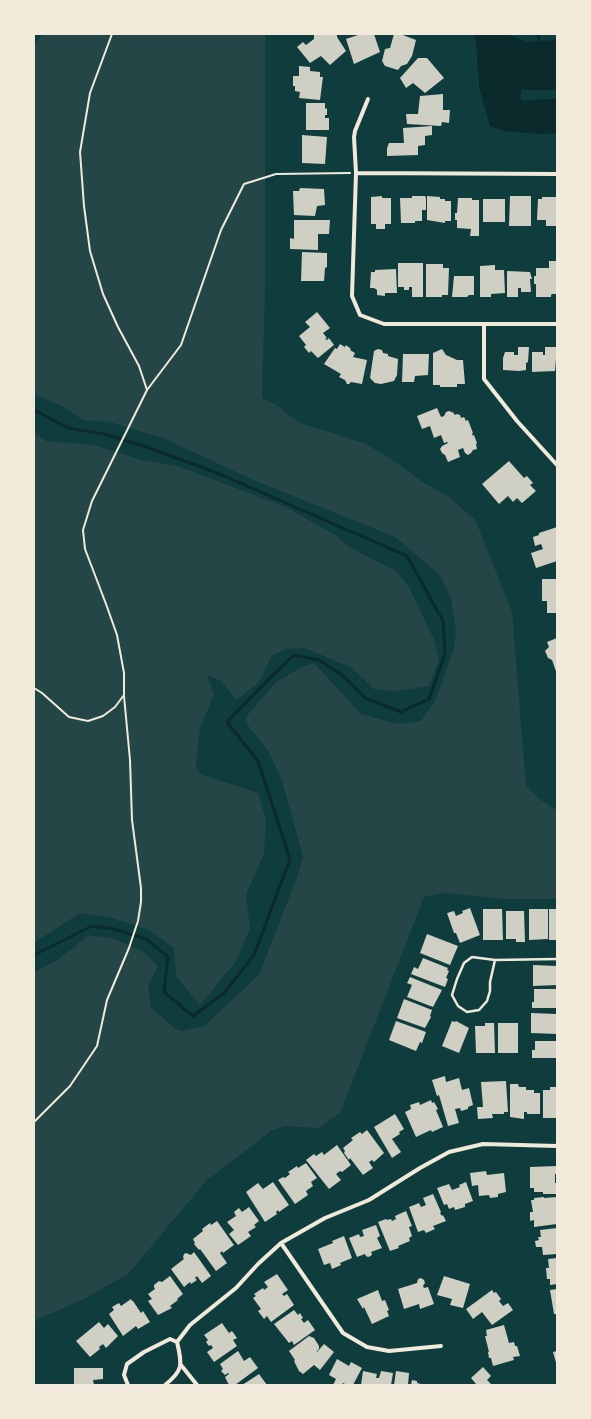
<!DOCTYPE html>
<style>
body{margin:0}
#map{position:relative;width:591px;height:1419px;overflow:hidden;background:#0f3d3e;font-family:"Golos Text",sans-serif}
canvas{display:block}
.frame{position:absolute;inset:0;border:35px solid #f1e9da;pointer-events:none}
</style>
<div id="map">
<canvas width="591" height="1419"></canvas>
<div class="frame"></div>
</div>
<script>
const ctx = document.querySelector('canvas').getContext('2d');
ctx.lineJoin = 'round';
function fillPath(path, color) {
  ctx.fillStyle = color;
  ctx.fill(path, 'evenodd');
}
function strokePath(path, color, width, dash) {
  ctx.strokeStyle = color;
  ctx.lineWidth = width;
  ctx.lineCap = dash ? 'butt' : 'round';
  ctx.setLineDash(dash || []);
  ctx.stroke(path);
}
fillPath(new Path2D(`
 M 43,34 L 265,34 L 265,289 L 262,398 L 276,405 L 300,423 L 364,443 L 388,457 L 424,483 L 446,495 L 475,519 L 512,612 L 526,786 L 541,800 L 557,811 L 557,899 L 508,899 L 444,893 L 424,897 L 340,1113 L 319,1128 L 285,1126 L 271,1131 L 207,1180 L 128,1274 L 84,1299 L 34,1321 L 34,972 L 59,959 L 88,936 L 109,937 L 143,951 L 158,966 L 148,986 L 151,1008 L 176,1029 L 182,1031 L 204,1026 L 259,975 L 296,880 L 303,857 L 282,781 L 269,752 L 247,724 L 246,717 L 275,683 L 300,668 L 314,663 L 361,714 L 398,724 L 421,721 L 435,701 L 454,649 L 456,632 L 451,599 L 440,575 L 395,537 L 256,481 L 163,438 L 110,422 L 83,420 L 64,407 L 36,395 L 34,393 L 34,45 Z
 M 34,432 L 46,441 L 94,445 L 141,460 L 177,466 L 286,507 L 335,535 L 351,548 L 396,571 L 409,587 L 434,640 L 439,660 L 429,686 L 395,691 L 374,689 L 352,668 L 305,648 L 287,649 L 272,655 L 259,682 L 236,700 L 221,681 L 207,675 L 214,694 L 200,728 L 196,766 L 200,774 L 258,793 L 266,819 L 264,854 L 246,894 L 250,928 L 237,960 L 200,1005 L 176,976 L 174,948 L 149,930 L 108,917 L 80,913 L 34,943 Z`), '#244646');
fillPath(new Path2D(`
 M 475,34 L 507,34 L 527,42 L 547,41 L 557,39 L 557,90 L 522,90 L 520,97 L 522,100 L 525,100 L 557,99 L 557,133 L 544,134 L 511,132 L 504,131 L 490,126 L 479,87 L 479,77 L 477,64 L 477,51 Z`), '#0a2a2b');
strokePath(new Path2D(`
 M 538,34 L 539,42
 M 34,410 L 68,428 L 104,434 L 147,447 L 222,475 L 407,556 L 443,621 L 445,654 L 429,699 L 401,712 L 365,698 L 342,675 L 319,660 L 294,655 L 269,679 L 227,722 L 258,761 L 290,859 L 254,955 L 225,992 L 193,1016 L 164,992 L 168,957 L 146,939 L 114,929 L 92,926 L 34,955`), '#0a2a2b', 3);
fillPath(new Path2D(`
 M 314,34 L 337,34 L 337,37 L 346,51 L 330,65 L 321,56 L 310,63 L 297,47 L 303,42 L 306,45 L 314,39 Z
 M 361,34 L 374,34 L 380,52 L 354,64 L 346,39 Z
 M 394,34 L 400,34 L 416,40 L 412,56 L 407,64 L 401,66 L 398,70 L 385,66 L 382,61 L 385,49 L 390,48 Z
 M 418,58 L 427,58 L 444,78 L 425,93 L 413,83 L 406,88 L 400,78 Z
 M 299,66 L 310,67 L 310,71 L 320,72 L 320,77 L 323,77 L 320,100 L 299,98 L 300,92 L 295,91 L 295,86 L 293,86 L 293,76 L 299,76 Z
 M 443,94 L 443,110 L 450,110 L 449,123 L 442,122 L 441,126 L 407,124 L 406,114 L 418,114 L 420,96 Z
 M 306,103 L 325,103 L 325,109 L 327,108 L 327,115 L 325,115 L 325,118 L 329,118 L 329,130 L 306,130 Z
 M 432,126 L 432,135 L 425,136 L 425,145 L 418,146 L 418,155 L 387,156 L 387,148 L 389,143 L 404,143 L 403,128 Z
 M 302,135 L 327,137 L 325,164 L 302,163 Z
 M 300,188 L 324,189 L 325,205 L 317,206 L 315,216 L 294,215 L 293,191 L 299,191 Z
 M 382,196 L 382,198 L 391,198 L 391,224 L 385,224 L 385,229 L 376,229 L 376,224 L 371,224 L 371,197 Z
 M 412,196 L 425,196 L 426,198 L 426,210 L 422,210 L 422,221 L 415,221 L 415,223 L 401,223 L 400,198 L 412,198 Z
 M 427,196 L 440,197 L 440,199 L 445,199 L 445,201 L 451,201 L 451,221 L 445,221 L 445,223 L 427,220 Z
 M 510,196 L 531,196 L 531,226 L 509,226 Z
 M 542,197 L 557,197 L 557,226 L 546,226 L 546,220 L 537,220 L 538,199 L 542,199 Z
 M 458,198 L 472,198 L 472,200 L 479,200 L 479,236 L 470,236 L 471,229 L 457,228 L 457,220 L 455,220 L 455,213 L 457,213 Z
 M 483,199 L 505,199 L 505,222 L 483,222 Z
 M 294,220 L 330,220 L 329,234 L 318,234 L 318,250 L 290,249 L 290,238 L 294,239 Z
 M 302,252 L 327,253 L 327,267 L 325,268 L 324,281 L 301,281 Z
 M 549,261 L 557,261 L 557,294 L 552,294 L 551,295 L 551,297 L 536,297 L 536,284 L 534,284 L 534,276 L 536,276 L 536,268 L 549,268 Z
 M 398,263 L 423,263 L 423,297 L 412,297 L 412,287 L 409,287 L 409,290 L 404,290 L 404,287 L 398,287 Z
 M 426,264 L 443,264 L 443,268 L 449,268 L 448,295 L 442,295 L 442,297 L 426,297 Z
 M 495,265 L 495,270 L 504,270 L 505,293 L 491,294 L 491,297 L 480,297 L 480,266 Z
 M 396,269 L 397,293 L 385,293 L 385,296 L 377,295 L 377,290 L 374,288 L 370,288 L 371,272 L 375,272 L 375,270 Z
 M 507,271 L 530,272 L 532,279 L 530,279 L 531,292 L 521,292 L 521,288 L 518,288 L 518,297 L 507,297 Z
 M 454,276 L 474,276 L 474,295 L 469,295 L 467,297 L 452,297 Z
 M 317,312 L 330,328 L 323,333 L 327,338 L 325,339 L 327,340 L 329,338 L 334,345 L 318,358 L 311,351 L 309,353 L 304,347 L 306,345 L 299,336 L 310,327 L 305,322 Z
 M 340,344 L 345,347 L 346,345 L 351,349 L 350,350 L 355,353 L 353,357 L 367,360 L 362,384 L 351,382 L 349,384 L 347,384 L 345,380 L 339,377 L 341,374 L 324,364 L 335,348 L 337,349 Z
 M 518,347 L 529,347 L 528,362 L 526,363 L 526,370 L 519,371 L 503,370 L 503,358 L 505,352 L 514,352 L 514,355 L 518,355 Z
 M 545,347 L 557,347 L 555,371 L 532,372 L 532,352 L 543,352 L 543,355 L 545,355 Z
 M 378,349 L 382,350 L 383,353 L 388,354 L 388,356 L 398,359 L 397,375 L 394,381 L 381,384 L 375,383 L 370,378 L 374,351 Z
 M 442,349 L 446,355 L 457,360 L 463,360 L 465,384 L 457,384 L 457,387 L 440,387 L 440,385 L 433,385 L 433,353 Z
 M 403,354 L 429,354 L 428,375 L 415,376 L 414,382 L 402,382 Z
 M 437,408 L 441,417 L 444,416 L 446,412 L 449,411 L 454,413 L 454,415 L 457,414 L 460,415 L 461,418 L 464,417 L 466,421 L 468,420 L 473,433 L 472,433 L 473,436 L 474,435 L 477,443 L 476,444 L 477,449 L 473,450 L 471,453 L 468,455 L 465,453 L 463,448 L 458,450 L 460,457 L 448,462 L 445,455 L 442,453 L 440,449 L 442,446 L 448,443 L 447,442 L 444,443 L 441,435 L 434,438 L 430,426 L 422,429 L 417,416 Z
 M 509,461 L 524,478 L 527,476 L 533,483 L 530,485 L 536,491 L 522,503 L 517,498 L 513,502 L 508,496 L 499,504 L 482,484 Z
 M 557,527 L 557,561 L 536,568 L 531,553 L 543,549 L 541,544 L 535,546 L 533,537 L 539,535 L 539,533 Z
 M 542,579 L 557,579 L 557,613 L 547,613 L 547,601 L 542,601 Z
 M 557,638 L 557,674 L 552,660 L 548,658 L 545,651 L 549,647 L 547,642 Z
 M 470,908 L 480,935 L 460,943 L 456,933 L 454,933 L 447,913 L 454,911 L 456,916 L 463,913 L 462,911 Z
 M 483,909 L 502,909 L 503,940 L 483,940 Z
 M 529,909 L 548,909 L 548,939 L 529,940 Z
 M 549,909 L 557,909 L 557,940 L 549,940 Z
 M 506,911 L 524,911 L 525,942 L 516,942 L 516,939 L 506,939 Z
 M 427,934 L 458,946 L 450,965 L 420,953 Z
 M 423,958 L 448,968 L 447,970 L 449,971 L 446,978 L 448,979 L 445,987 L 411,974 L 414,967 L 418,969 Z
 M 533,965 L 557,966 L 557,985 L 533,986 Z
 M 410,977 L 442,990 L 433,1007 L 407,997 L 412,985 L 407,983 Z
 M 534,989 L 557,989 L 557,1008 L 532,1008 L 532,1002 L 534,1002 Z
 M 404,999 L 432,1010 L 430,1016 L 431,1017 L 425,1028 L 397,1018 Z
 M 531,1013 L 557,1014 L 557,1034 L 531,1033 Z
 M 396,1021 L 426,1032 L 422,1043 L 420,1042 L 416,1051 L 389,1040 Z
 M 452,1021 L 455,1022 L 456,1021 L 469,1028 L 459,1053 L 442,1046 Z
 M 485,1023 L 494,1023 L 495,1053 L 476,1053 L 475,1026 L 485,1026 Z
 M 498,1023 L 518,1023 L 518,1053 L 498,1053 Z
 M 535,1041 L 557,1041 L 557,1058 L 532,1058 L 532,1050 L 535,1050 Z
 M 445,1076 L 446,1082 L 459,1078 L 462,1090 L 469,1088 L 473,1105 L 468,1107 L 468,1109 L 461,1111 L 460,1108 L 455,1109 L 459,1123 L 448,1126 L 439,1095 L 437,1096 L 432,1080 Z
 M 506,1081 L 508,1112 L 504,1112 L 504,1114 L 492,1114 L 493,1118 L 478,1119 L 477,1107 L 483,1107 L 481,1082 Z
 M 510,1084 L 518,1084 L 519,1087 L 526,1087 L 526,1090 L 534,1090 L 534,1093 L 540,1093 L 540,1114 L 527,1114 L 527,1112 L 524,1112 L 524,1119 L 510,1117 Z
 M 550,1087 L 557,1087 L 557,1118 L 543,1118 L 543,1090 L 550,1090 Z
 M 431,1100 L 432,1103 L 434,1102 L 438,1109 L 436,1110 L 443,1127 L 432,1132 L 431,1130 L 416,1137 L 405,1112 L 411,1109 L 410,1105 L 419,1102 L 420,1105 Z
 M 395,1114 L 404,1129 L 399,1132 L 400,1134 L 392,1139 L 401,1152 L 392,1158 L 374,1127 Z
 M 367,1130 L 384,1153 L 374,1162 L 372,1160 L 369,1162 L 373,1168 L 363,1175 L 350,1158 L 349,1160 L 344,1153 L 345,1151 L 343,1148 L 353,1140 L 351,1138 L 360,1132 L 362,1134 Z
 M 337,1145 L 351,1165 L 342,1172 L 340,1171 L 336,1174 L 341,1180 L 329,1189 L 306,1160 L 314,1154 L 316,1156 L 322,1152 L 324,1155 Z
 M 306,1163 L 317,1178 L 311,1182 L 313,1186 L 306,1191 L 308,1195 L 295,1204 L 278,1180 L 283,1177 L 285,1178 L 290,1174 L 288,1172 L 297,1166 L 298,1168 Z
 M 557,1166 L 557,1174 L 555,1174 L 555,1183 L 557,1183 L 557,1194 L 543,1194 L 543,1192 L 534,1192 L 534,1188 L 530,1188 L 530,1167 Z
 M 486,1171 L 487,1175 L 504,1173 L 506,1192 L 498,1194 L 498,1197 L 490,1198 L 489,1195 L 479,1196 L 478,1185 L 472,1186 L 470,1173 Z
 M 273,1182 L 289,1205 L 279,1212 L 278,1210 L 276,1212 L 277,1214 L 265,1222 L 246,1192 L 258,1183 L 263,1189 Z
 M 466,1182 L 473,1201 L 465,1204 L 465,1207 L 455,1210 L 454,1207 L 449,1209 L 447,1204 L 444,1205 L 437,1188 L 449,1184 L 452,1190 L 460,1187 L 459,1185 Z
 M 433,1194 L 441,1212 L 440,1213 L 442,1216 L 443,1215 L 446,1221 L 433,1226 L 435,1229 L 426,1233 L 424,1230 L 418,1232 L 409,1207 L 419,1203 L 421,1207 L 426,1205 L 423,1198 Z
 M 544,1197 L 544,1198 L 557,1197 L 557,1224 L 534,1227 L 534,1220 L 530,1221 L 530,1212 L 533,1212 L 531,1200 L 534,1200 L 534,1198 Z
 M 249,1207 L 259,1221 L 254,1225 L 256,1227 L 248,1232 L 251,1236 L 238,1245 L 229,1234 L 234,1230 L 227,1222 L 236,1216 L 234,1212 L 239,1208 L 242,1212 Z
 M 406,1211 L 412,1226 L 409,1227 L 412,1236 L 409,1238 L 410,1241 L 398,1246 L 399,1248 L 390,1251 L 378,1222 L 386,1219 L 387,1220 L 391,1219 L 392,1221 L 396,1219 L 395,1216 Z
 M 217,1221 L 234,1245 L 223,1253 L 222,1251 L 220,1253 L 227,1263 L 216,1271 L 200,1249 L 199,1250 L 194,1244 L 195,1243 L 193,1239 L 203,1231 L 202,1229 L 210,1223 L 211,1225 Z
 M 376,1225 L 380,1236 L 377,1238 L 382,1248 L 371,1252 L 372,1254 L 371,1256 L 368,1257 L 366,1256 L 365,1254 L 357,1257 L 349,1238 L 359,1234 L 360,1237 L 364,1236 L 362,1230 Z
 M 557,1228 L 557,1254 L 543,1255 L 542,1247 L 536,1247 L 535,1241 L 539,1240 L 538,1237 L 541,1237 L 540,1230 Z
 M 344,1236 L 352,1258 L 340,1263 L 341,1265 L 332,1269 L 330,1263 L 324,1265 L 318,1249 L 333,1243 L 332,1241 Z
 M 194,1252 L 211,1276 L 202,1283 L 197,1276 L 195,1278 L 197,1280 L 191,1284 L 190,1282 L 184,1287 L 171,1269 L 184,1259 L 183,1257 L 184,1254 L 186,1253 L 191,1255 Z
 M 557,1258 L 557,1284 L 550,1285 L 550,1279 L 547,1279 L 546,1268 L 549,1268 L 548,1259 Z
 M 277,1274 L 288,1290 L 282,1294 L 284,1296 L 287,1294 L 294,1305 L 271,1322 L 267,1316 L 264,1319 L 258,1311 L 261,1309 L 253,1298 L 256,1296 L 254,1294 L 263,1288 L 264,1290 L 268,1287 L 264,1282 Z
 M 170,1276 L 183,1294 L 177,1299 L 178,1300 L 170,1306 L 172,1308 L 158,1315 L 148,1301 L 152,1299 L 148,1294 L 155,1289 L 154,1287 L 154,1285 L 159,1281 L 162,1282 Z
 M 444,1276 L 470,1284 L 463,1308 L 450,1305 L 452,1299 L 437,1295 Z
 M 421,1278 L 424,1280 L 425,1283 L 423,1286 L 424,1288 L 428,1287 L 434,1304 L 420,1309 L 419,1304 L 404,1309 L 398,1289 L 417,1283 L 418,1279 Z
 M 557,1289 L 557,1314 L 554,1314 L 550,1290 Z
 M 378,1290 L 382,1301 L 385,1300 L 389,1310 L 387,1311 L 389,1316 L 372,1324 L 364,1307 L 363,1309 L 357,1299 Z
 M 492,1290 L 494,1293 L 496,1292 L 501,1299 L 499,1301 L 503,1306 L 508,1303 L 513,1310 L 492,1325 L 482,1312 L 473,1319 L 466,1309 Z
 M 131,1299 L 132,1301 L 133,1301 L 141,1313 L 143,1311 L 150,1322 L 138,1329 L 136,1326 L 123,1336 L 109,1314 L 114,1310 L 112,1307 L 119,1303 L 121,1306 Z
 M 294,1310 L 298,1315 L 300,1313 L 303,1318 L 301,1319 L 304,1323 L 308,1320 L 315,1330 L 294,1345 L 292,1341 L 289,1343 L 274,1324 Z
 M 99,1322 L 104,1328 L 108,1324 L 118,1336 L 106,1348 L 103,1344 L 99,1347 L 100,1349 L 90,1357 L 76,1341 Z
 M 222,1323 L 229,1333 L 232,1331 L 237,1338 L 233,1340 L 237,1346 L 214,1362 L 207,1352 L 213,1348 L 211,1345 L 209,1346 L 206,1342 L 208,1340 L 204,1335 Z
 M 504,1325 L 509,1343 L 514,1342 L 515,1346 L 517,1346 L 520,1356 L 513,1357 L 514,1360 L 493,1366 L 491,1358 L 489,1358 L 488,1352 L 489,1352 L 485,1336 L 487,1336 L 486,1330 Z
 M 309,1336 L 314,1338 L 319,1346 L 319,1349 L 317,1351 L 317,1352 L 324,1344 L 334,1352 L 320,1370 L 314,1365 L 303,1374 L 299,1371 L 294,1361 L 295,1360 L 289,1351 Z
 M 238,1351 L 244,1361 L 250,1357 L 258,1368 L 235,1385 L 229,1385 L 225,1377 L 229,1374 L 228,1373 L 225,1375 L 221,1371 L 223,1369 L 220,1364 Z
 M 557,1351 L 557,1366 L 553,1352 Z
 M 337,1359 L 349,1366 L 351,1362 L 362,1368 L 353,1385 L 347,1385 L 343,1383 L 342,1385 L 333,1385 L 336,1379 L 329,1375 Z
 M 483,1367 L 491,1376 L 487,1380 L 492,1385 L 475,1385 L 476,1384 L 471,1378 Z
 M 74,1368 L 103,1368 L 103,1379 L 93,1380 L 94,1385 L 74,1385 Z
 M 363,1371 L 377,1374 L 376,1378 L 379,1378 L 381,1371 L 393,1373 L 391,1385 L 361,1385 Z
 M 396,1371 L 409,1373 L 408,1385 L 394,1385 Z
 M 259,1374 L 267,1385 L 242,1385 L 253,1378 Z
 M 412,1380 L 417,1381 L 417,1383 L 425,1385 L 411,1385 Z`), '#cfcfc3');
strokePath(new Path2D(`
 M 147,390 L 181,345 L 221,230 L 244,184 L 276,174 L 350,173
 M 34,688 L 42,693 L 69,717 L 88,721 L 103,716 L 115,707 L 124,695 L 124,673 L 117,635 L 106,604 L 85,549 L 83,530 L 92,501 L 147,390 L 139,366 L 118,327 L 103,294 L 90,251 L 84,206 L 80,152 L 90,93 L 112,34
 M 34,1122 L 70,1086 L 97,1046 L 107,1000 L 129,948 L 138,921 L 141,902 L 141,888 L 132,820 L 130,760 L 124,696`), '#f1e9da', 2);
strokePath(new Path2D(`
 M 495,960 L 490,982 L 490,991 L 487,1001 L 479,1010 L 467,1012 L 458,1006 L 452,995 L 457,979 L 464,963 L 472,957 L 495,960 L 557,959`), '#f1e9da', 2.5);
strokePath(new Path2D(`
 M 368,99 L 355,131 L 354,137 L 356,173 L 352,296 L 360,315 L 384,324 L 557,324
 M 356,173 L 557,174
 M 484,324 L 484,379 L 517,421 L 557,465
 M 281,1243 L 343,1333 L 367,1347 L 389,1351 L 441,1346
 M 181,1365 L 197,1385
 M 128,1385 L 124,1375 L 127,1364 L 144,1352 L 170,1339 L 177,1342
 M 165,1385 C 184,1370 182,1364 177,1342 L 190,1325 L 236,1288 L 258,1264 L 281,1243 L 325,1218 L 369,1200 L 420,1168 L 449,1152 L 483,1144 L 557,1146`), '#f1e9da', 4);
</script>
